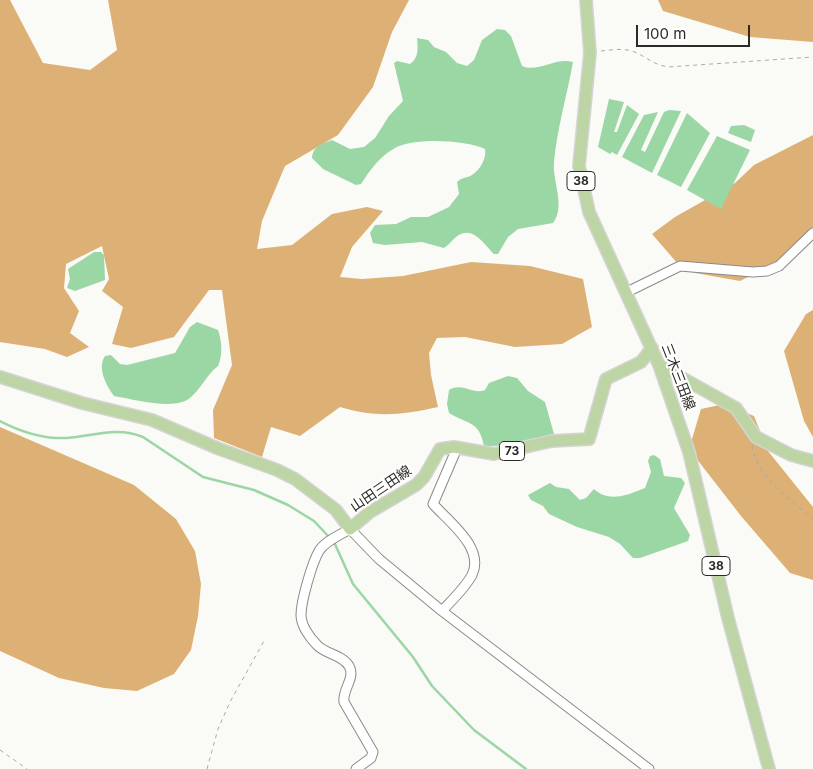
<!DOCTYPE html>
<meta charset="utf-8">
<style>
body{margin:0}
#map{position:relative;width:813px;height:769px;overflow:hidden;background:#fafaf6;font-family:Inter,sans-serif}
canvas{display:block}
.scale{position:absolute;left:636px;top:25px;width:114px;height:22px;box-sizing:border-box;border:2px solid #2a2a29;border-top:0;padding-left:6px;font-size:15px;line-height:18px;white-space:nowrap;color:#2a2a29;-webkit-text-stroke:4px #fffffe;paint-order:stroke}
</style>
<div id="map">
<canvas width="813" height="769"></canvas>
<div class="scale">100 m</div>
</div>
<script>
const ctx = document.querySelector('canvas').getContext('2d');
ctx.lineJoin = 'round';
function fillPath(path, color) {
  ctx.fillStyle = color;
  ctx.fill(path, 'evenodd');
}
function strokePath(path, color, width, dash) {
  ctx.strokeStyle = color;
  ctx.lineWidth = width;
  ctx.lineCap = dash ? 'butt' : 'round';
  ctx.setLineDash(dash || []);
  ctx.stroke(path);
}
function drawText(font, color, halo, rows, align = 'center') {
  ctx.font = font + ' Inter,"Noto Sans JP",sans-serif';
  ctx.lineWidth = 4;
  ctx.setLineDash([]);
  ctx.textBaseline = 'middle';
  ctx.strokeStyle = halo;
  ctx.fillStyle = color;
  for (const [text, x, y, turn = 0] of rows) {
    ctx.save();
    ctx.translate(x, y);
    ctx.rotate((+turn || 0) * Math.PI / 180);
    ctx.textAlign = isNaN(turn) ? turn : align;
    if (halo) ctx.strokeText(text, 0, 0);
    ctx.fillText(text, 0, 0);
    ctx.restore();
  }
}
fillPath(new Path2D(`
 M 0,0 L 10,0 L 43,63 L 90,70 L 117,50 L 108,0 L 409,0 L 392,32 L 373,87 L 338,135 L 285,166 L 262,221 L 257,249 L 292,245 L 332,214 L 367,207 L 383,211 L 352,247 L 340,277 L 362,279 L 403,276 L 471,262 L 530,266 L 583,279 L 592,327 L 562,344 L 515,347 L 465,337 L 437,338 L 429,353 L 431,375 L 438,407 C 402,415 376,418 340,407 L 300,436 L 271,427 L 262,457 L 214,438 L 213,410 L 232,365 L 222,290 L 209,290 L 174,337 L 131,348 L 112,344 L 123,307 L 102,291 L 109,279 L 102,246 L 66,264 L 64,288 L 79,311 L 70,333 L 89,347 L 67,357 L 45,349 L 0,342 Z
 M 658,0 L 813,0 L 813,42 L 750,37 L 663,11 Z
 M 813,135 L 813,235 L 785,259 L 740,281 L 684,271 L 652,234 L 675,217 L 735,183 L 754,165 Z
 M 813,310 L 813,437 L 804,421 L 784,351 L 806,314 Z
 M 724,404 L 754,416 L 768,451 L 813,507 L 813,580 L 790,573 L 741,516 L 689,449 L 701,409 Z
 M 0,427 L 134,485 L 176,519 L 195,551 L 201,584 L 198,616 L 191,650 L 174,674 L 137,691 L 104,688 L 59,678 L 0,651 Z`), '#ddb175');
fillPath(new Path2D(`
 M 497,29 L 505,30 L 511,36 L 522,66 C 538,73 555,57 573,62 C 567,95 557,129 554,162 C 552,181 566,206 553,223 L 518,229 L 508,237 L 498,254 L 494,254 C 484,244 472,224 456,237 C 451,241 449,245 444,248 L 422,242 L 385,245 L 373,243 L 370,233 L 375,225 L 396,224 L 411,217 L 428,217 L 449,207 L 459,194 L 457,182 C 462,177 467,178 472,175 C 480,170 487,158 485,149 C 467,140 413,137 395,148 C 379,157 371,169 361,184 L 356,185 L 323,169 L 312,158 C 313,146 322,144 332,140 L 350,149 L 364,147 L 375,138 L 389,116 L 403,101 L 394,63 L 397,61 L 410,64 C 419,58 418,48 417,38 L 428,40 L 434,47 L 446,52 L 457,63 L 467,66 L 474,60 L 482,40 Z
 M 609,99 L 624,102 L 614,132 L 617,132 L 627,105 L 639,114 L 617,155 L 612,152 L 610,154 L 598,147 Z
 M 669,110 L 681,111 L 652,173 L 622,157 L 644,115 L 658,112 L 641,150 L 645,152 L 664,112 Z
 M 687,113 L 710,133 L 681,187 L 657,175 Z
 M 744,125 L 755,130 L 751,142 L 728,133 L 731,126 Z
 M 717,136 L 750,150 L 721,209 L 687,190 Z
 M 94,252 L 101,252 L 104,255 L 105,280 L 75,291 L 67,288 L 70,279 L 68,269 Z
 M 197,322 L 218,330 C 222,342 223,354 218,366 C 206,375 202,388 190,398 C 175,411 133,399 114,396 C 106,385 97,368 105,356 L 111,355 L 120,364 L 127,365 L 175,353 L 190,327 Z
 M 508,376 L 517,378 L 528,391 L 545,402 L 554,434 C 530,441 509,447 484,446 C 479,420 468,425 449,413 L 447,404 L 449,390 C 462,382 473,395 485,390 L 489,383 Z
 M 654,455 L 660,459 L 664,476 L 681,478 L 685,483 L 674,508 L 690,535 L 688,541 L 640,558 L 633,558 L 620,544 L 609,537 L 577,527 L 549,514 L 543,506 L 531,500 L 528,495 L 550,483 L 556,487 L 569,489 L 580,500 L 586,498 L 594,489 C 609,503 628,495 645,488 L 651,472 L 648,461 L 650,456 Z`), '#9bd6a5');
strokePath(new Path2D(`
 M 0,421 C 21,432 43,439 67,438 C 94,436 117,426 143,437 L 203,477 L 254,490 L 288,505 L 314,521 L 330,538
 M 334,542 L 353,584 L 413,657 L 432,686 L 474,730 L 526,769`), '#9bd6a5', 2.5);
const minor = new Path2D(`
 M 625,293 L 680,266 L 753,272 L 767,271 L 779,266 L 813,233
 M 442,611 C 452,600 465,588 472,575 C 485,548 449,522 433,504 L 457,448
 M 356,769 L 371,758 L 373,752 L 344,702 C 342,689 356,678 349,666 C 343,655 325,654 317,645 C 309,637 301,625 301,615 C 301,601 312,563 319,551 C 325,541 340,535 350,529 L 379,559 L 442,611 L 649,769`);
const major = new Path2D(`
 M 586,0 L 590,53 L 579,166 L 589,212 L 659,365 L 689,452 L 728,618 L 769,769
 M 659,365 L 736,408 L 756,437 L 791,455 L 813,461
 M 0,377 L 82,403 L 152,420 L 217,448 L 277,470 L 295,479 L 336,510 L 350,529 L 370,512 L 416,485 L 424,477 L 440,449 L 454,447 L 494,454 L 552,441 L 589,439 L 606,379 L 641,362 L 652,348`);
strokePath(minor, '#8a8a87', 11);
strokePath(major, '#d4d4d4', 14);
strokePath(new Path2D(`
 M 601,51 C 611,50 622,48 632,51 C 646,56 651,64 668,67 L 813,57
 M 752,445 C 756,477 791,500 813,519
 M 0,750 L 27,769
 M 207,769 L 218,729 L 230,702 L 264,641`), '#a9a9a7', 1, [4, 4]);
strokePath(minor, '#fff', 9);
strokePath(major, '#bdd5a4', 11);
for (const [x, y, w] of [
 [581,181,28],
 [512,451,25],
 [716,566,28]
]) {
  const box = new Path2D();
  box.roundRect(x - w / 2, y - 9.5, w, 19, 4);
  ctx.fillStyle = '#fffffe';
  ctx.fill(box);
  strokePath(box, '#2a2a29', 1);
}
drawText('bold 12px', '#2a2a29', null, [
 ["38",581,181],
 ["73",512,451],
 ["38",716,566]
]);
drawText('14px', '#2a2a29', '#fffffe', [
 ["三木三田線",678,377,69],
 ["山田三田線",381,489,-34]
]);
</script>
